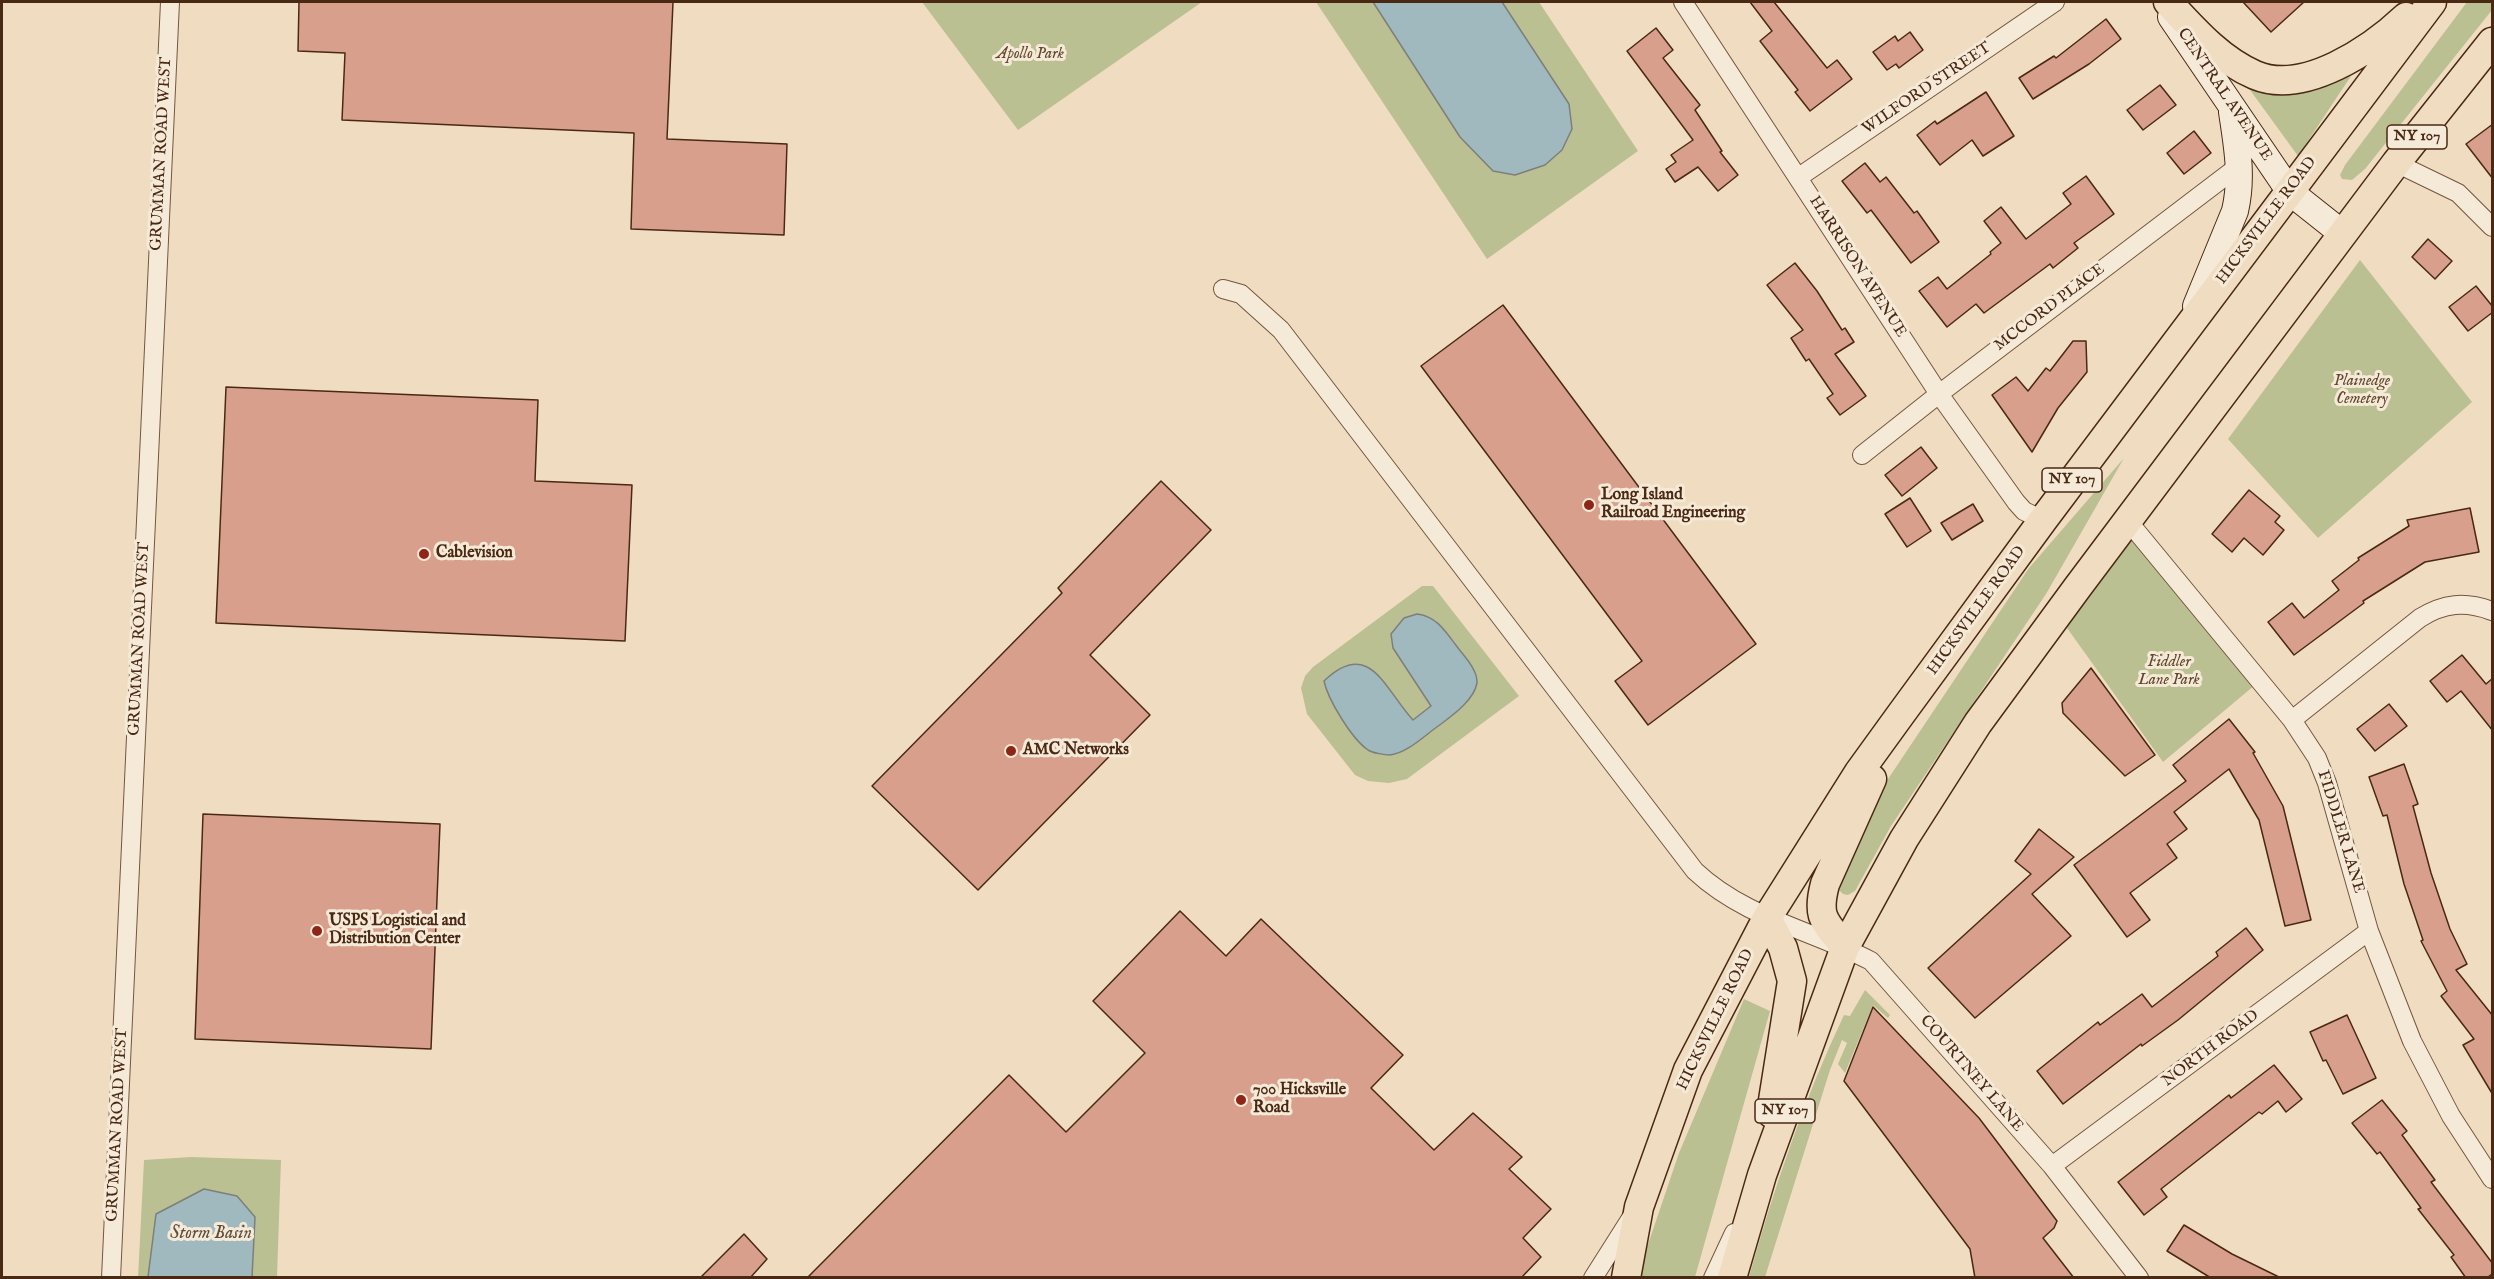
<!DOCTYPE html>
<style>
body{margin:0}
#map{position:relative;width:2494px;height:1279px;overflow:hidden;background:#f0ddc1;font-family:"IM FELL English",serif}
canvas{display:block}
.frame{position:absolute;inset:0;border:3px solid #4a2914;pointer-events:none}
</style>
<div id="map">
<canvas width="2494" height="1279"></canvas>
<div class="frame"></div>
</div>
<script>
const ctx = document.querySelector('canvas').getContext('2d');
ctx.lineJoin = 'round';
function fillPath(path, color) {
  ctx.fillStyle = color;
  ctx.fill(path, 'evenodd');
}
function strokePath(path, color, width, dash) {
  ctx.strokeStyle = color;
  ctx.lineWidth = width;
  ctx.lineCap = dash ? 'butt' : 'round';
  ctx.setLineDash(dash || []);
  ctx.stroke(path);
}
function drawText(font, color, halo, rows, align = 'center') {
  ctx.font = font + ' "IM FELL English",serif';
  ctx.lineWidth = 6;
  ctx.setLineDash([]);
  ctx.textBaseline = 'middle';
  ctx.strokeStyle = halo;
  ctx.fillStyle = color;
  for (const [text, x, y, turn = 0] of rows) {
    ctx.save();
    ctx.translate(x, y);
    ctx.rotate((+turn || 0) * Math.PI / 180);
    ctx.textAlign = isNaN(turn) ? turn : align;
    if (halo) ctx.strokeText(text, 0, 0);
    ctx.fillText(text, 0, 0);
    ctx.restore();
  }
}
fillPath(new Path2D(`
 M 922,2 L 1202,2 L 1018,130 Z
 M 1316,2 L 1373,2 L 1460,137 L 1515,175 C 1566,157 1561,155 1569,104 L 1502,2 L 1539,2 L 1638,151 L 1487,259 Z
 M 2467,2 L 2492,2 L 2492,10 L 2365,169 L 2352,180 L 2342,179 L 2340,175 L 2345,165 Z
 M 2234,68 L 2308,87 L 2351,76 L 2298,156 Z
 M 2360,260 L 2472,402 L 2318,538 L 2228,439 Z
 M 2124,458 L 2046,594 L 1891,826 L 1855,891 L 1848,895 L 1843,894 L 1839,890 L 1853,841 L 1870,806 L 2029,568 Z
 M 2127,531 L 2255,685 L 2163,762 L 2062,621 Z
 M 1422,586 L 1433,586 L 1519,696 L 1407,779 L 1389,783 L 1368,781 L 1355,775 L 1307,714 L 1301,688 L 1305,676 L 1313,667 Z
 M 1865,990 L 1890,1015 L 1888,1018 L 1873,1005 L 1845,1073 L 1838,1064 L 1847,1043 L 1842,1040 L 1830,1070 L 1765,1277 L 1749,1277 C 1774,1188 1804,1099 1844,1015 L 1850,1016 Z
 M 1744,999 L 1770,1011 L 1695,1277 L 1639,1278 L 1642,1262 L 1679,1153 Z
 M 191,1157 L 281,1160 L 277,1277 L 138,1278 L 144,1160 Z`), '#bac092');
const water = new Path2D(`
 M 1373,2 L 1502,2 L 1569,104 L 1572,129 L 1562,150 L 1545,165 L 1515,175 L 1493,171 L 1460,137 Z
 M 1417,614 C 1435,616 1444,629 1455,644 C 1462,654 1478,669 1477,683 C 1474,700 1453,715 1441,724 C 1426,734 1408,753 1390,755 C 1385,755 1373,753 1368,750 C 1352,739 1328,700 1324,681 C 1370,637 1385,690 1413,720 L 1431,706 L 1393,648 L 1391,634 L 1404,618 Z
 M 204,1189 L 237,1196 L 255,1217 L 252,1277 L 148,1277 L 156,1214 Z`);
fillPath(water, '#a0b9be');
strokePath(water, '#7e7f7a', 1.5);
const building = new Path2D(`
 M 299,2 L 673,2 L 667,139 L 787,144 L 784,235 L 631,229 L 634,133 L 342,120 L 345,53 L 298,51 Z
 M 1750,2 L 1774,2 L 1827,68 L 1837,60 L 1852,79 L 1810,111 L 1795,92 L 1798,90 L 1760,41 L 1772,31 Z
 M 2243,2 L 2304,2 L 2271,32 Z
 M 2106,19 L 2121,39 L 2089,64 L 2033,99 L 2019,78 L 2054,56 L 2056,58 Z
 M 1656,28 L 1673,50 L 1663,58 L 1700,105 L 1695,110 L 1722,151 L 1720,152 L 1738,175 L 1718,191 L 1698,167 L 1675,182 L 1666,169 L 1676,162 L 1671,155 L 1693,140 L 1627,51 Z
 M 1910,32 L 1923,50 L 1899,68 L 1896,64 L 1887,70 L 1873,52 L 1895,36 L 1898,41 Z
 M 2160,85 L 2176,105 L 2143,130 L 2127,110 Z
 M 1986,92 L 2014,136 L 1983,156 L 1972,140 L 1940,165 L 1917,135 L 1935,121 L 1937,124 Z
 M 2493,124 L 2493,179 L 2466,144 Z
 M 2194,131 L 2211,153 L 2184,174 L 2167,153 Z
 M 1865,163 L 1880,182 L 1886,177 L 1914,213 L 1917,211 L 1939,242 L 1911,263 L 1871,210 L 1867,213 L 1842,181 Z
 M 2086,176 L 2114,214 L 2074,243 L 2078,248 L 2053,268 L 2050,264 L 1984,313 L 1976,304 L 1947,327 L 1919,291 L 1938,277 L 1947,289 L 1991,254 L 1990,252 L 2001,243 L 1984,221 L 2001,207 L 2026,239 L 2071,204 L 2063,193 Z
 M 2428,239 L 2452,261 L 2435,279 L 2412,257 Z
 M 1795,263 L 1817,291 L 1842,330 L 1845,328 L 1854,342 L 1835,354 L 1866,396 L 1840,415 L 1827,398 L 1833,394 L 1809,359 L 1806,361 L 1791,338 L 1803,330 L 1767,285 Z
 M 2476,286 L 2493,307 L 2493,312 L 2468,331 L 2449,307 Z
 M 1503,305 L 1756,644 L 1648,725 L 1615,681 L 1642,661 L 1421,366 Z
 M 2073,341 L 2086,341 L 2087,372 L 2058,408 L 2032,452 L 1992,395 L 2016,377 L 2028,391 L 2046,368 L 2050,371 Z
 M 226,387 L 538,400 L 535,481 L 632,485 L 625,641 L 216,623 Z
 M 1921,447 L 1937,468 L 1902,496 L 1885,475 Z
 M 1161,481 L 1211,530 L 1090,655 L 1150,715 L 978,890 L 872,786 L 1062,593 L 1058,588 Z
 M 2249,490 L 2280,516 L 2275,522 L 2284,530 L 2263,555 L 2244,538 L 2232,552 L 2212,534 Z
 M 1910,498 L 1931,531 L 1907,547 L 1885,514 Z
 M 1973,504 L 1983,521 L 1952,540 L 1941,523 Z
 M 2470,508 L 2479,552 L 2425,562 L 2363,601 L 2364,603 L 2294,655 L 2268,622 L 2292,603 L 2304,618 L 2339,590 L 2332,581 L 2359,560 L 2358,558 L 2409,526 L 2407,520 Z
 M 2462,655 L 2486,684 L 2493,678 L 2493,731 L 2461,691 L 2447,702 L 2430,681 Z
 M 2091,668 L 2155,755 L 2125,776 L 2063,713 L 2062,703 Z
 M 2389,704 L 2407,726 L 2375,751 L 2357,729 Z
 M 2229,719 L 2255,752 L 2253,753 L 2283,806 L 2311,920 L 2285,926 L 2259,820 L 2229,769 L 2174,812 L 2187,829 L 2167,844 L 2177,858 L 2130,893 L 2150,920 L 2127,937 L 2074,865 L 2186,781 L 2173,765 Z
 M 2404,764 L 2418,804 L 2413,806 L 2431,873 L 2450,929 L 2467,964 L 2456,970 L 2493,1016 L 2493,1095 L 2463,1045 L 2474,1039 L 2441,996 L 2447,991 L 2421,941 L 2423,940 L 2404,884 L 2387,815 L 2383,816 L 2369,777 Z
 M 203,814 L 440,824 L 431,1049 L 195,1039 Z
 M 2039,829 L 2074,857 L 2032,894 L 2071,936 L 1975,1018 L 1928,968 L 2031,874 L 2015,861 Z
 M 1180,911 L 1226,956 L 1261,919 L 1403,1055 L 1371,1088 L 1434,1150 L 1473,1113 L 1522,1157 L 1509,1169 L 1551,1209 L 1523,1238 L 1541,1257 L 1521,1278 L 807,1278 L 1009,1075 L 1066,1132 L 1145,1053 L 1093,1001 Z
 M 2246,928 L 2263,950 L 2178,1020 L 2142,1046 L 2141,1044 L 2063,1104 L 2037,1071 L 2098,1022 L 2100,1025 L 2142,994 L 2152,1007 L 2218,956 L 2216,952 Z
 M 1873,1007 L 1979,1118 L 2057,1221 L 2054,1228 L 2043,1238 L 2074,1278 L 1975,1278 L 1970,1249 L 1844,1081 Z
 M 2347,1015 L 2376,1078 L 2343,1094 L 2326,1060 L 2323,1061 L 2310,1032 Z
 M 2274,1065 L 2302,1099 L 2286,1112 L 2278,1101 L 2262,1114 L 2259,1112 L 2161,1189 L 2167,1197 L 2144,1215 L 2118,1182 L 2229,1095 L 2231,1098 Z
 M 2382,1100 L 2407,1131 L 2402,1135 L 2435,1180 L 2431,1182 L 2493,1264 L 2493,1273 L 2487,1278 L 2466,1278 L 2451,1257 L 2454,1255 L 2418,1209 L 2421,1208 L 2380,1152 L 2377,1154 L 2352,1123 Z
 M 2184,1225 L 2232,1254 L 2281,1278 L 2211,1278 L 2167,1251 Z
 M 744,1234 L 767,1259 L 750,1278 L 700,1278 Z`);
fillPath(building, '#d79f8c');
strokePath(building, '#4a2914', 1.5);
const street = new Path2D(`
 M 1683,2 L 1939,394 L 2016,502 L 2024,511 L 2043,520
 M 2396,163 L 2458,193 L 2492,227
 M 1799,177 L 2055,2
 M 1223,289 L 1241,294 L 1281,330 L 1695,871 C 1745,918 1812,930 1871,961 L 2052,1166 L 2139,1278
 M 1862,455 L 1939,394 L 2240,165
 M 2128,521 L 2292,720 L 2317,758 L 2327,783 L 2369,931 L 2412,1041 L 2451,1116 L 2492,1179
 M 2292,720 L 2420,618 C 2444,603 2465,601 2492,611
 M 2052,1166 L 2369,931
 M 111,1278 L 170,2
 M 1593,1278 L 1631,1218
 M 1713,1278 L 1734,1233`);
const secondary = new Path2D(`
 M 2171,17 L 2290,192 L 2343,234
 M 2196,306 L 2235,211 C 2243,177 2237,146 2232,112`);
const primary = new Path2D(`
 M 2168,2 C 2193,29 2220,60 2255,75 C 2304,96 2372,49 2406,17
 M 1767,918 L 1783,948 L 1792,981 L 1771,1113
 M 1845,947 C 1825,922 1816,918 1825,884 L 1872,779
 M 1626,1278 L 1639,1207 L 1688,1070 L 1767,918 L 1859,772 L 1901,714 L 2043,520 L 2432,2
 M 1732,1278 L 1762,1175 L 1845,947 L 1904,839 L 1978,723 L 2077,588 L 2396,163 L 2492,42`);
strokePath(street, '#74563f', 20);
strokePath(secondary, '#4a2914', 28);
strokePath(primary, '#4a2914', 31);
strokePath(street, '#f5e9d7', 18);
strokePath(secondary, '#f5e9d7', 26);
strokePath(primary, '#f0ddc1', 28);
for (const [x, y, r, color] of [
 [1589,505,6,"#8f2418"],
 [424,554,6,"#8f2418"],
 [1011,751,6,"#8f2418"],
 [317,931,6,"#8f2418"],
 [1241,1100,6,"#8f2418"]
]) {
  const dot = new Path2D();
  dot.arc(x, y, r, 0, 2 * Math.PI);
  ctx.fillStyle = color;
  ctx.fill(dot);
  strokePath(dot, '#f5e9d7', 2);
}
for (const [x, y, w] of [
 [2417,137,60],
 [2072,480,60],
 [1785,1111,60]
]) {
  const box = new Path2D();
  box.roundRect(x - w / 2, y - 12, w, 24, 4.5);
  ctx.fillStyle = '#f5e9d7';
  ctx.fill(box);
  strokePath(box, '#4a2914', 1.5);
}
drawText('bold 15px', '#4a2914', null, [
 ["NY 107",2417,137],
 ["NY 107",2072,480],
 ["NY 107",1785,1111]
]);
drawText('italic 16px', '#60472d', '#f5e9d7', [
 ["Apollo Park",1030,55],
 ["Plainedge",2362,382],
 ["Cemetery",2362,400],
 ["Fiddler",2169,663],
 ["Lane Park",2169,681]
]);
drawText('16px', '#4a2914', '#f5e9d7', [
 ["WILFORD STREET",1927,89,-34],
 ["CENTRAL AVENUE",2224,95,56],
 ["GRUMMAN ROAD WEST",162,154,-87],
 ["HICKSVILLE ROAD",2267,221,-53],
 ["HARRISON AVENUE",1857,267,57],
 ["MCCORD PLACE",2050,308,-37],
 ["HICKSVILLE ROAD",1977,611,-54],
 ["GRUMMAN ROAD WEST",140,639,-87],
 ["FIDDLER LANE",2340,832,73],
 ["HICKSVILLE ROAD",1716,1020,-64],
 ["NORTH ROAD",2211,1049,-37],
 ["COURTNEY LANE",1971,1074,49],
 ["GRUMMAN ROAD WEST",118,1125,-87]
]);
drawText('bold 16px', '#4a2914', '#f5e9d7', [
 ["Long Island",1601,496],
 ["Railroad Engineering",1601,514],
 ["Cablevision",436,554],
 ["AMC Networks",1023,751],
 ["USPS Logistical and",329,922],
 ["Distribution Center",329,940],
 ["700 Hicksville",1253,1091],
 ["Road",1253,1109]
], 'left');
drawText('italic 18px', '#604d3e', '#f5e9d7', [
 ["Storm Basin",211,1234]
]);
</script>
